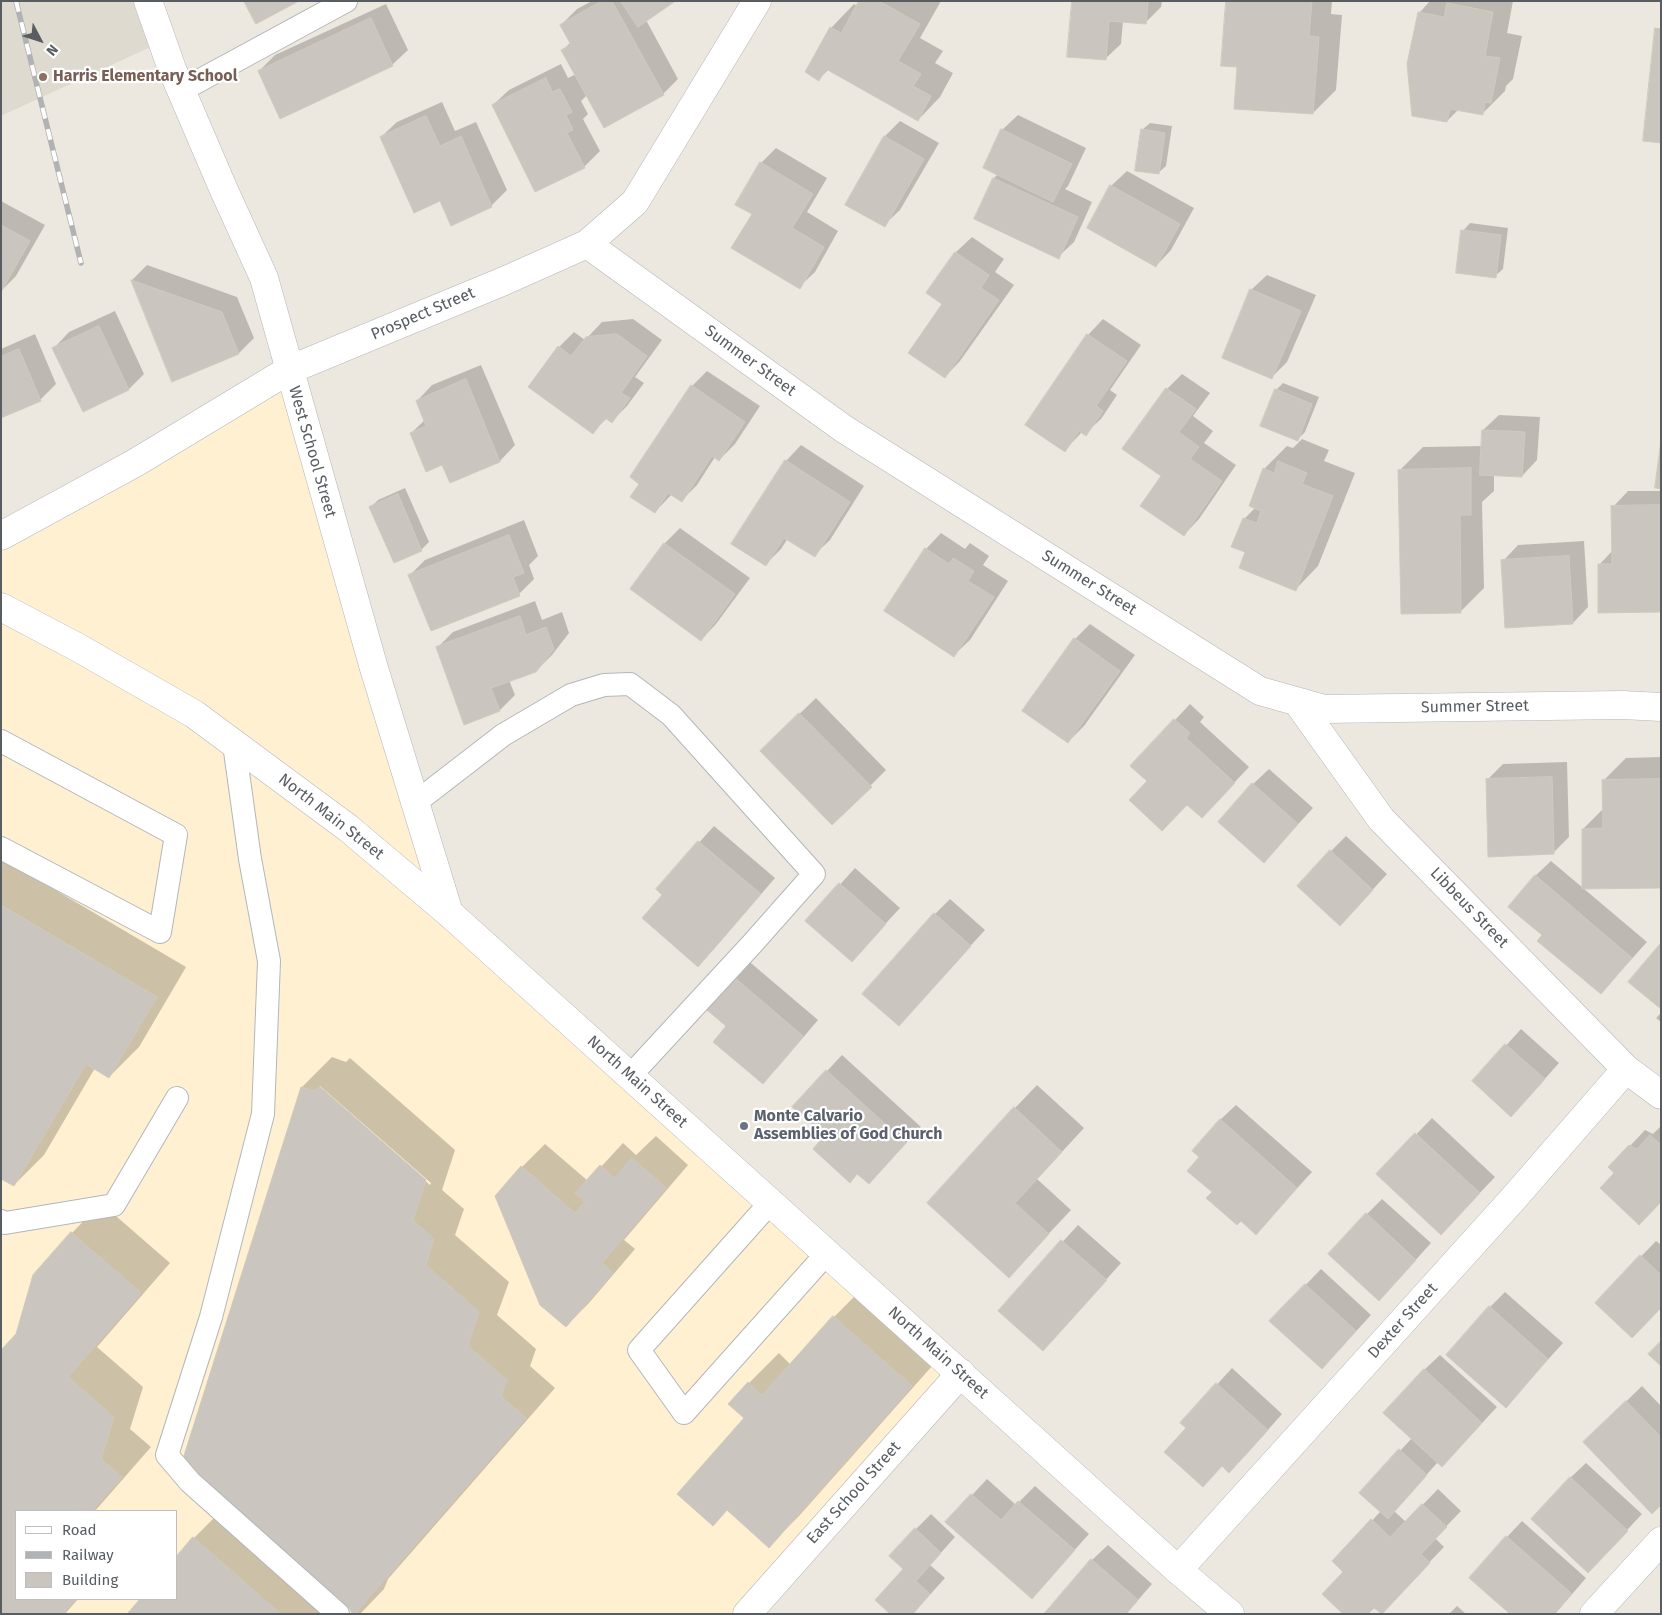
<!DOCTYPE html>
<style>
body{margin:0}
#map{position:relative;width:1662px;height:1615px;overflow:hidden;background:#ede8df;font-family:"Fira Sans",sans-serif}
canvas{display:block}
.frame{position:absolute;inset:0;border:2px solid #585d62;pointer-events:none}
.legend{position:absolute;left:15px;top:1510px;width:162px;height:90px;box-sizing:border-box;background:#fff;border:1px solid #bcbec0;margin:0;padding:6px 9px;list-style:none;font-size:15px;color:#585d62}
.legend li{display:flex;align-items:center;gap:10px;height:25px}
.legend b{width:25px;border:1px solid #bcbec0}
.north{position:absolute;left:15px;top:15px;width:50px;height:50px;-webkit-text-stroke:4px #fff;paint-order:stroke;rotate:130deg;font-size:14px;font-weight:700;line-height:20px;text-align:center;color:#585d62}
.north::after{content:'';display:block;margin:auto;width:18px;height:22px;background:#585d62;clip-path:polygon(50% 0,100% 100%,50% 72%,0 100%)}
</style>
<div id="map">
<canvas width="1662" height="1615"></canvas>
<div class="frame"></div>
<ul class="legend">
<li><b style="height:6px;background:#fff"></b>Road</li>
<li><b style="height:6px;background:#b1b2b3"></b>Railway</li>
<li><b style="height:14px;background:#cac5be"></b>Building</li>
</ul>
<div class="north">N</div>
</div>
<script>
const ctx = document.querySelector('canvas').getContext('2d');
ctx.lineJoin = 'round';
function fillPath(path, color) {
  ctx.fillStyle = color;
  ctx.fill(path, 'evenodd');
}
function strokePath(path, color, width, dash) {
  ctx.strokeStyle = color;
  ctx.lineWidth = width;
  ctx.lineCap = dash ? 'butt' : 'round';
  ctx.setLineDash(dash || []);
  ctx.stroke(path);
}
function drawText(font, color, halo, rows, align = 'center') {
  ctx.font = font + ' "Fira Sans",sans-serif';
  ctx.lineWidth = 4.5;
  ctx.setLineDash([]);
  ctx.textBaseline = 'middle';
  ctx.strokeStyle = halo;
  ctx.fillStyle = color;
  for (const [text, x, y, turn = 0] of rows) {
    ctx.save();
    ctx.translate(x, y);
    ctx.rotate((+turn || 0) * Math.PI / 180);
    ctx.textAlign = isNaN(turn) ? turn : align;
    if (halo) ctx.strokeText(text, 0, 0);
    ctx.fillText(text, 0, 0);
    ctx.restore();
  }
}
fillPath(new Path2D(`
 M 304,377 L 455,912 L 967,1374 L 757,1614 L 1,1614 L 1,542 ZM 16,1511 L 176,1511 L 176,1599 L 16,1599 Z`), '#fff0d1');
fillPath(new Path2D(`
 M 1,1 L 156,1 L 170,38 L 1,116 Z`), '#dfdacf');
fillPath(new Path2D(`
 M 592,1 L 674,1 L 646,20 L 678,79 L 663,94 L 587,95 L 581,101 L 588,114 L 583,119 L 600,151 L 584,167 L 493,105 L 509,90 L 561,64 L 568,78 L 576,74 L 563,50 L 571,42 L 561,25 L 577,9 Z
 M 860,1 L 941,1 L 920,38 L 943,51 L 935,63 L 953,73 L 940,97 L 918,120 L 829,69 L 819,79 L 806,72 L 832,27 L 854,4 L 857,6 Z
 M 1073,1 L 1162,1 L 1161,7 L 1146,22 L 1123,21 L 1121,44 L 1105,59 Z
 M 1228,1 L 1332,1 L 1331,14 L 1342,15 L 1336,90 L 1313,113 L 1238,66 Z
 M 1430,1 L 1513,1 L 1507,33 L 1522,36 L 1513,79 L 1506,86 L 1505,91 L 1482,114 L 1459,109 L 1447,121 L 1419,13 Z
 M 386,4 L 408,50 L 392,65 L 259,71 L 275,55 Z
 M 442,102 L 455,131 L 476,122 L 507,190 L 491,206 L 441,199 L 381,137 L 397,122 Z
 M 1018,115 L 1086,148 L 1068,186 L 1065,189 L 1092,202 L 1074,242 L 1058,257 L 975,218 L 994,178 L 998,174 L 1002,130 Z
 M 900,121 L 939,143 L 900,210 L 884,225 L 847,204 L 885,136 Z
 M 1150,123 L 1172,126 L 1166,166 L 1158,173 L 1142,130 Z
 M 776,148 L 827,178 L 807,212 L 838,231 L 815,272 L 799,287 L 753,214 L 761,163 Z
 M 1127,171 L 1194,208 L 1171,250 L 1156,266 L 1111,186 Z
 M 1,201 L 45,225 L 16,276 L 1,291 Z
 M 1470,223 L 1508,228 L 1503,269 L 1495,276 L 1463,231 Z
 M 972,237 L 1004,259 L 995,272 L 1014,285 L 960,361 L 945,377 L 944,304 L 928,293 L 956,252 Z
 M 147,265 L 237,297 L 254,338 L 239,353 L 172,380 L 132,280 Z
 M 1267,275 L 1316,295 L 1287,362 L 1272,377 L 1251,290 Z
 M 115,311 L 144,374 L 129,389 L 84,411 L 54,348 L 69,332 Z
 M 633,319 L 662,340 L 635,377 L 644,383 L 627,406 L 612,421 L 607,418 L 593,432 L 559,347 L 574,332 L 585,340 L 602,322 Z
 M 1103,319 L 1141,345 L 1110,390 L 1117,395 L 1101,419 L 1085,434 L 1082,432 L 1064,451 L 1088,335 Z
 M 35,334 L 56,384 L 40,400 L 1,417 L 1,349 Z
 M 481,365 L 515,445 L 500,461 L 450,482 L 442,464 L 411,433 L 425,420 L 417,401 L 432,385 Z
 M 707,371 L 760,406 L 735,444 L 719,460 L 715,457 L 697,485 L 682,500 L 672,494 L 655,512 L 640,483 L 692,386 Z
 M 1182,374 L 1210,393 L 1193,416 L 1213,431 L 1204,443 L 1236,465 L 1199,519 L 1184,535 L 1163,476 L 1167,389 Z
 M 1283,383 L 1319,397 L 1305,432 L 1297,440 L 1276,390 Z
 M 1499,415 L 1540,417 L 1537,460 L 1522,476 L 1494,474 L 1494,491 L 1482,502 L 1484,588 L 1461,611 L 1400,470 L 1423,447 L 1483,446 L 1483,430 Z
 M 1302,439 L 1329,450 L 1324,461 L 1355,473 L 1318,566 L 1296,589 L 1246,552 L 1244,519 L 1256,507 L 1264,469 L 1287,446 L 1293,448 Z
 M 801,445 L 864,486 L 830,540 L 814,555 L 788,538 L 781,549 L 766,564 L 786,461 Z
 M 405,488 L 429,542 L 421,550 L 371,507 L 378,500 Z
 M 1628,491 L 1661,491 L 1661,611 L 1599,565 L 1613,550 L 1613,507 Z
 M 524,520 L 538,556 L 529,565 L 534,579 L 519,594 L 410,575 L 425,560 Z
 M 680,528 L 750,578 L 716,624 L 701,640 L 631,589 L 665,543 Z
 M 941,533 L 965,549 L 970,543 L 989,556 L 983,565 L 1008,581 L 970,640 L 954,655 L 926,549 Z
 M 1584,541 L 1588,607 L 1573,623 L 1503,561 L 1518,545 Z
 M 535,601 L 542,620 L 562,612 L 569,633 L 552,655 L 536,671 L 509,680 L 515,695 L 500,710 L 437,648 L 453,632 Z
 M 1090,624 L 1135,655 L 1084,726 L 1068,742 L 1075,639 Z
 M 816,698 L 886,770 L 832,824 L 761,751 Z
 M 1190,704 L 1204,717 L 1200,722 L 1249,767 L 1217,801 L 1149,781 L 1175,720 Z
 M 1661,757 L 1661,887 L 1583,829 L 1604,808 L 1603,781 L 1626,758 Z
 M 1567,762 L 1569,837 L 1553,853 L 1487,780 L 1503,764 Z
 M 1269,769 L 1313,808 L 1279,845 L 1253,784 Z
 M 714,826 L 775,878 L 714,949 L 698,965 L 664,894 L 657,889 Z
 M 1346,836 L 1387,874 L 1355,909 L 1331,851 Z
 M 1,858 L 186,967 L 139,1047 L 109,1077 L 95,1068 L 44,1155 L 14,1185 L 1,1177 Z
 M 1551,861 L 1647,942 L 1601,993 L 1535,876 Z
 M 855,868 L 900,908 L 852,960 L 807,921 Z
 M 950,899 L 985,930 L 899,1024 L 935,914 Z
 M 745,958 L 818,1020 L 778,1067 L 763,1082 L 728,1026 L 703,1005 Z
 M 1661,1013 L 1661,1022 L 1656,1018 Z
 M 1521,1029 L 1559,1063 L 1526,1100 L 1474,1081 Z
 M 842,1055 L 921,1127 L 884,1167 L 858,1173 L 850,1181 L 826,1136 L 827,1071 Z
 M 332,1057 L 346,1062 L 350,1058 L 455,1150 L 442,1190 L 464,1209 L 455,1235 L 509,1282 L 497,1315 L 536,1349 L 530,1366 L 555,1388 L 388,1579 L 384,1589 L 360,1614 L 353,1614 L 351,1608 L 302,1087 ZM 320,1086 L 431,1183 L 430,1185 L 320,1089 Z
 M 1037,1085 L 1084,1128 L 1037,1179 L 1071,1210 L 1009,1276 L 1015,1108 Z
 M 1236,1105 L 1312,1172 L 1256,1233 L 1201,1157 L 1220,1120 Z
 M 1432,1118 L 1495,1177 L 1456,1218 L 1378,1174 Z
 M 1661,1126 L 1661,1202 L 1616,1173 L 1630,1146 L 1645,1130 L 1653,1134 Z
 M 656,1136 L 688,1165 L 624,1240 L 635,1249 L 589,1303 L 566,1326 L 496,1197 L 522,1167 L 545,1144 L 588,1181 L 623,1143 L 636,1155 Z
 M 1382,1199 L 1431,1243 L 1394,1284 L 1367,1214 Z
 M 101,1203 L 170,1263 L 97,1347 L 143,1387 L 130,1429 L 151,1447 L 95,1511 L 16,1511 L 16,1599 L 78,1599 L 65,1614 L 1,1614 L 17,1334 L 72,1233 Z
 M 1078,1225 L 1121,1263 L 1058,1334 L 999,1311 Z
 M 1656,1241 L 1661,1245 L 1661,1307 L 1596,1303 Z
 M 1321,1269 L 1371,1315 L 1337,1352 L 1271,1321 Z
 M 864,1287 L 941,1356 L 799,1516 L 769,1546 L 728,1509 L 746,1418 L 749,1383 L 779,1353 L 791,1365 L 834,1317 Z
 M 1505,1292 L 1563,1343 L 1506,1406 L 1490,1307 Z
 M 1440,1355 L 1497,1407 L 1457,1450 L 1438,1462 L 1394,1511 L 1406,1522 L 1438,1489 L 1461,1511 L 1435,1538 L 1444,1547 L 1396,1597 L 1345,1572 L 1334,1561 L 1381,1511 L 1361,1493 L 1412,1438 L 1424,1370 Z
 M 1232,1368 L 1282,1414 L 1245,1456 L 1188,1427 L 1182,1423 Z
 M 1642,1386 L 1661,1406 L 1661,1503 L 1600,1427 Z
 M 1586,1463 L 1642,1514 L 1603,1556 L 1570,1478 Z
 M 987,1479 L 1016,1505 L 1035,1486 L 1089,1534 L 1032,1597 L 947,1522 Z
 M 224,1508 L 345,1614 L 129,1614 L 142,1599 L 176,1599 L 194,1538 Z
 M 931,1514 L 955,1537 L 930,1565 L 945,1578 L 918,1608 L 905,1569 L 916,1529 Z
 M 1522,1521 L 1586,1578 L 1555,1614 L 1512,1614 L 1507,1537 Z
 M 1108,1545 L 1152,1584 L 1126,1614 L 1092,1560 Z
 M 1457,1606 L 1466,1614 L 1449,1614 Z`), '#0003');
const building = new Path2D(`
 M 244,1 L 299,1 L 256,24 Z
 M 602,1 L 612,1 L 664,95 L 604,128 L 561,50 L 571,45 L 560,25 Z
 M 621,1 L 674,1 L 674,2 L 638,27 Z
 M 859,1 L 879,1 L 920,24 L 898,61 L 921,74 L 913,86 L 931,96 L 918,121 L 826,69 L 819,81 L 805,72 L 830,27 L 841,33 Z
 M 1072,1 L 1148,1 L 1146,24 L 1109,21 L 1106,60 L 1067,57 Z
 M 1226,1 L 1312,1 L 1309,36 L 1319,37 L 1313,114 L 1234,109 L 1237,67 L 1221,66 Z
 M 1447,3 L 1493,12 L 1485,56 L 1500,58 L 1491,103 L 1485,102 L 1483,115 L 1450,109 L 1447,122 L 1412,116 L 1407,64 L 1418,12 L 1444,17 Z
 M 371,18 L 393,66 L 280,119 L 258,71 Z
 M 1655,28 L 1661,29 L 1661,143 L 1643,141 Z
 M 546,78 L 552,92 L 560,89 L 572,112 L 566,115 L 573,130 L 567,133 L 585,168 L 535,192 L 492,105 Z
 M 426,116 L 440,146 L 461,136 L 492,207 L 451,226 L 440,201 L 414,213 L 380,137 Z
 M 1001,129 L 1072,164 L 1053,202 L 983,168 Z
 M 1141,129 L 1165,133 L 1159,174 L 1135,171 Z
 M 884,136 L 924,159 L 885,227 L 845,205 Z
 M 760,162 L 813,194 L 792,228 L 824,247 L 800,289 L 731,248 L 752,214 L 735,205 Z
 M 993,178 L 1078,217 L 1059,259 L 974,219 Z
 M 1110,185 L 1180,224 L 1156,267 L 1087,228 Z
 M 1,225 L 30,241 L 1,292 Z
 M 1461,230 L 1501,235 L 1496,278 L 1456,273 Z
 M 955,252 L 989,275 L 981,288 L 999,300 L 945,378 L 908,353 L 942,304 L 926,293 Z
 M 131,280 L 222,312 L 239,354 L 172,382 Z
 M 1250,289 L 1301,311 L 1272,379 L 1222,358 Z
 M 99,326 L 129,390 L 83,412 L 52,348 Z
 M 617,334 L 647,356 L 621,393 L 630,398 L 612,423 L 605,418 L 593,434 L 528,387 L 558,346 L 571,356 L 586,337 Z
 M 1087,334 L 1127,361 L 1096,406 L 1103,411 L 1086,436 L 1079,431 L 1065,452 L 1025,425 Z
 M 19,349 L 41,401 L 1,418 L 1,357 Z
 M 466,379 L 500,462 L 450,483 L 442,465 L 426,472 L 410,433 L 426,426 L 416,401 Z
 M 691,385 L 745,422 L 719,461 L 712,456 L 682,502 L 668,493 L 655,513 L 630,497 L 639,484 L 630,477 Z
 M 1166,388 L 1196,409 L 1179,432 L 1199,447 L 1190,459 L 1222,481 L 1184,536 L 1140,506 L 1161,476 L 1122,449 Z
 M 1275,389 L 1312,404 L 1298,441 L 1260,426 Z
 M 1482,430 L 1525,432 L 1522,477 L 1480,475 Z
 M 1661,441 L 1661,489 L 1655,488 Z
 M 785,460 L 850,502 L 815,557 L 784,538 L 766,566 L 731,544 Z
 M 1278,461 L 1307,473 L 1302,484 L 1333,496 L 1296,591 L 1239,568 L 1245,552 L 1231,547 L 1243,518 L 1257,523 L 1261,511 L 1249,506 L 1263,468 L 1274,473 Z
 M 1471,468 L 1471,515 L 1460,515 L 1461,613 L 1401,614 L 1398,470 Z
 M 398,494 L 422,551 L 394,563 L 369,507 Z
 M 1661,505 L 1661,612 L 1598,613 L 1598,564 L 1612,564 L 1611,506 Z
 M 509,535 L 524,573 L 513,577 L 520,596 L 431,631 L 408,575 Z
 M 664,543 L 735,594 L 701,641 L 630,589 Z
 M 925,548 L 949,564 L 953,558 L 974,571 L 968,581 L 994,597 L 954,657 L 884,611 Z
 M 1569,556 L 1573,624 L 1505,628 L 1501,560 Z
 M 520,616 L 526,635 L 546,627 L 554,649 L 536,672 L 491,688 L 500,711 L 464,725 L 436,647 Z
 M 1074,638 L 1120,671 L 1068,743 L 1022,711 Z
 M 799,713 L 872,787 L 832,825 L 760,751 Z
 M 1174,719 L 1190,733 L 1186,738 L 1235,783 L 1202,818 L 1187,805 L 1162,831 L 1129,800 L 1147,781 L 1130,766 Z
 M 1552,777 L 1554,854 L 1488,857 L 1486,779 Z
 M 1661,779 L 1661,888 L 1582,889 L 1582,829 L 1603,828 L 1602,780 Z
 M 1252,783 L 1298,824 L 1264,863 L 1218,822 Z
 M 698,841 L 761,894 L 698,967 L 642,918 L 662,895 L 656,889 Z
 M 1330,850 L 1373,890 L 1340,926 L 1297,886 Z
 M 1535,875 L 1632,958 L 1601,994 L 1537,941 L 1542,935 L 1508,907 Z
 M 839,883 L 886,924 L 852,962 L 805,921 Z
 M 1,905 L 157,997 L 109,1078 L 86,1064 L 14,1186 L 1,1179 Z
 M 934,913 L 971,946 L 899,1026 L 862,994 Z
 M 1661,943 L 1661,1009 L 1628,982 Z
 M 728,972 L 803,1036 L 763,1084 L 713,1042 L 726,1026 L 701,1005 Z
 M 1505,1044 L 1545,1079 L 1511,1117 L 1472,1081 Z
 M 826,1070 L 906,1143 L 869,1184 L 857,1174 L 850,1183 L 813,1149 L 824,1136 L 792,1107 Z
 M 319,1086 L 426,1180 L 413,1220 L 434,1239 L 426,1265 L 479,1312 L 468,1346 L 507,1380 L 501,1396 L 526,1418 L 358,1610 L 357,1614 L 352,1614 L 350,1609 L 182,1462 L 301,1087 L 315,1091 Z
 M 1014,1107 L 1062,1152 L 1015,1203 L 1049,1234 L 1009,1278 L 927,1203 Z
 M 1220,1119 L 1297,1188 L 1256,1235 L 1241,1221 L 1237,1225 L 1206,1198 L 1212,1192 L 1187,1171 L 1199,1157 L 1192,1151 Z
 M 1415,1133 L 1480,1193 L 1441,1235 L 1376,1174 Z
 M 1650,1135 L 1661,1145 L 1661,1202 L 1639,1225 L 1600,1188 L 1614,1173 L 1608,1167 L 1629,1145 L 1637,1149 Z
 M 632,1158 L 666,1188 L 602,1263 L 613,1273 L 566,1327 L 540,1305 L 495,1196 L 521,1166 L 575,1213 L 585,1202 L 575,1193 L 600,1165 L 614,1178 Z
 M 1366,1213 L 1416,1260 L 1379,1301 L 1328,1254 Z
 M 71,1232 L 141,1293 L 68,1377 L 114,1417 L 101,1459 L 122,1477 L 92,1511 L 16,1511 L 16,1599 L 76,1599 L 63,1614 L 1,1614 L 1,1350 L 16,1334 L 33,1275 Z
 M 1061,1240 L 1107,1280 L 1043,1351 L 998,1311 Z
 M 1640,1255 L 1661,1275 L 1661,1308 L 1632,1338 L 1595,1303 Z
 M 1305,1284 L 1356,1331 L 1322,1369 L 1269,1321 Z
 M 1489,1306 L 1548,1359 L 1506,1408 L 1446,1355 Z
 M 833,1316 L 912,1386 L 769,1548 L 727,1510 L 713,1526 L 677,1494 L 744,1418 L 728,1404 L 748,1382 L 762,1395 Z
 M 1661,1341 L 1661,1366 L 1648,1354 Z
 M 1424,1369 L 1482,1423 L 1442,1467 L 1383,1413 Z
 M 1216,1383 L 1268,1430 L 1229,1473 L 1222,1466 L 1203,1487 L 1164,1452 L 1186,1428 L 1180,1423 Z
 M 1626,1401 L 1661,1437 L 1661,1505 L 1652,1514 L 1583,1442 Z
 M 1399,1449 L 1427,1475 L 1388,1519 L 1359,1493 Z
 M 1570,1477 L 1628,1531 L 1588,1573 L 1531,1519 Z
 M 971,1494 L 1001,1520 L 1018,1501 L 1075,1550 L 1032,1599 L 945,1522 Z
 M 1422,1504 L 1447,1527 L 1421,1554 L 1430,1563 L 1382,1614 L 1374,1608 L 1368,1614 L 1343,1614 L 1322,1594 L 1343,1572 L 1332,1561 L 1371,1519 L 1390,1537 Z
 M 915,1528 L 941,1553 L 916,1581 L 930,1594 L 913,1614 L 890,1614 L 875,1600 L 903,1569 L 889,1556 Z
 M 1506,1536 L 1572,1594 L 1554,1614 L 1510,1614 L 1469,1578 Z
 M 193,1537 L 281,1614 L 127,1614 L 140,1599 L 176,1599 L 176,1557 Z
 M 1091,1559 L 1138,1600 L 1126,1614 L 1044,1614 Z`);
fillPath(building, '#cac5be');
strokePath(building, '#d2c9bd', 1);
const service = new Path2D(`
 M 182,90 L 346,1
 M 1,741 L 176,835 L 160,932 L 1,848
 M 234,744 L 250,859 L 269,961 L 263,1114 L 211,1317 L 167,1455 L 190,1482 L 338,1614
 M 415,803 L 503,735 L 571,695 L 604,685 L 630,684 L 671,715 L 814,874 L 752,944 L 630,1076
 M 770,1203 L 639,1350 L 684,1413 L 827,1253
 M 1,1221 L 5,1223 L 114,1205 L 177,1098`);
const minor = new Path2D(`
 M 148,1 L 172,69 L 223,188 L 264,278 L 373,665 L 449,913
 M 587,244 L 844,429 L 1260,691 L 1324,709 L 1623,705 L 1661,707
 M 1,536 L 135,463 L 289,370 L 504,281 L 587,244 L 635,202 L 757,1
 M 1298,703 L 1381,819 L 1626,1069 L 1661,1095
 M 1178,1570 L 1513,1199 L 1626,1069
 M 747,1614 L 961,1373
 M 1594,1614 L 1661,1541`);
const tertiary = new Path2D(`
 M 1,607 L 77,647 L 194,714 L 348,828 L 449,913 L 1178,1570 L 1230,1614`);
strokePath(service, '#b2b7bb', 24);
strokePath(minor, '#b2b7bb', 29);
strokePath(tertiary, '#b2b7bb', 29);
strokePath(service, '#fff', 22);
strokePath(minor, '#fff', 28);
strokePath(tertiary, '#fff', 28);
const rail = new Path2D(`
 M 16,1 L 81,263`);
strokePath(rail, '#b1b2b3', 5.5);
strokePath(rail, '#fff', 4, [11]);
for (const [x, y, r, color] of [
 [43,77,5,"#8d6e63"],
 [744,1126,5,"#6b7280"]
]) {
  const dot = new Path2D();
  dot.arc(x, y, r, 0, 2 * Math.PI);
  ctx.fillStyle = color;
  ctx.fill(dot);
  strokePath(dot, '#fff', 2);
}
drawText('bold 16px', '#785e54', '#fff', [
 ["Harris Elementary School",53,77]
], 'left');
drawText('16px', '#585d62', '#fff', [
 ["Prospect Street",423,314,-23],
 ["Summer Street",750,361,36],
 ["West School Street",312,452,74],
 ["Summer Street",1089,583,32],
 ["Summer Street",1475,707,-1],
 ["North Main Street",331,817,38],
 ["Libbeus Street",1469,908,46],
 ["North Main Street",637,1082,42],
 ["Dexter Street",1403,1321,-48],
 ["North Main Street",938,1353,42],
 ["East School Street",854,1493,-48]
]);
drawText('bold 16px', '#5b616d', '#fff', [
 ["Monte Calvario",754,1117],
 ["Assemblies of God Church",754,1135]
], 'left');
</script>
